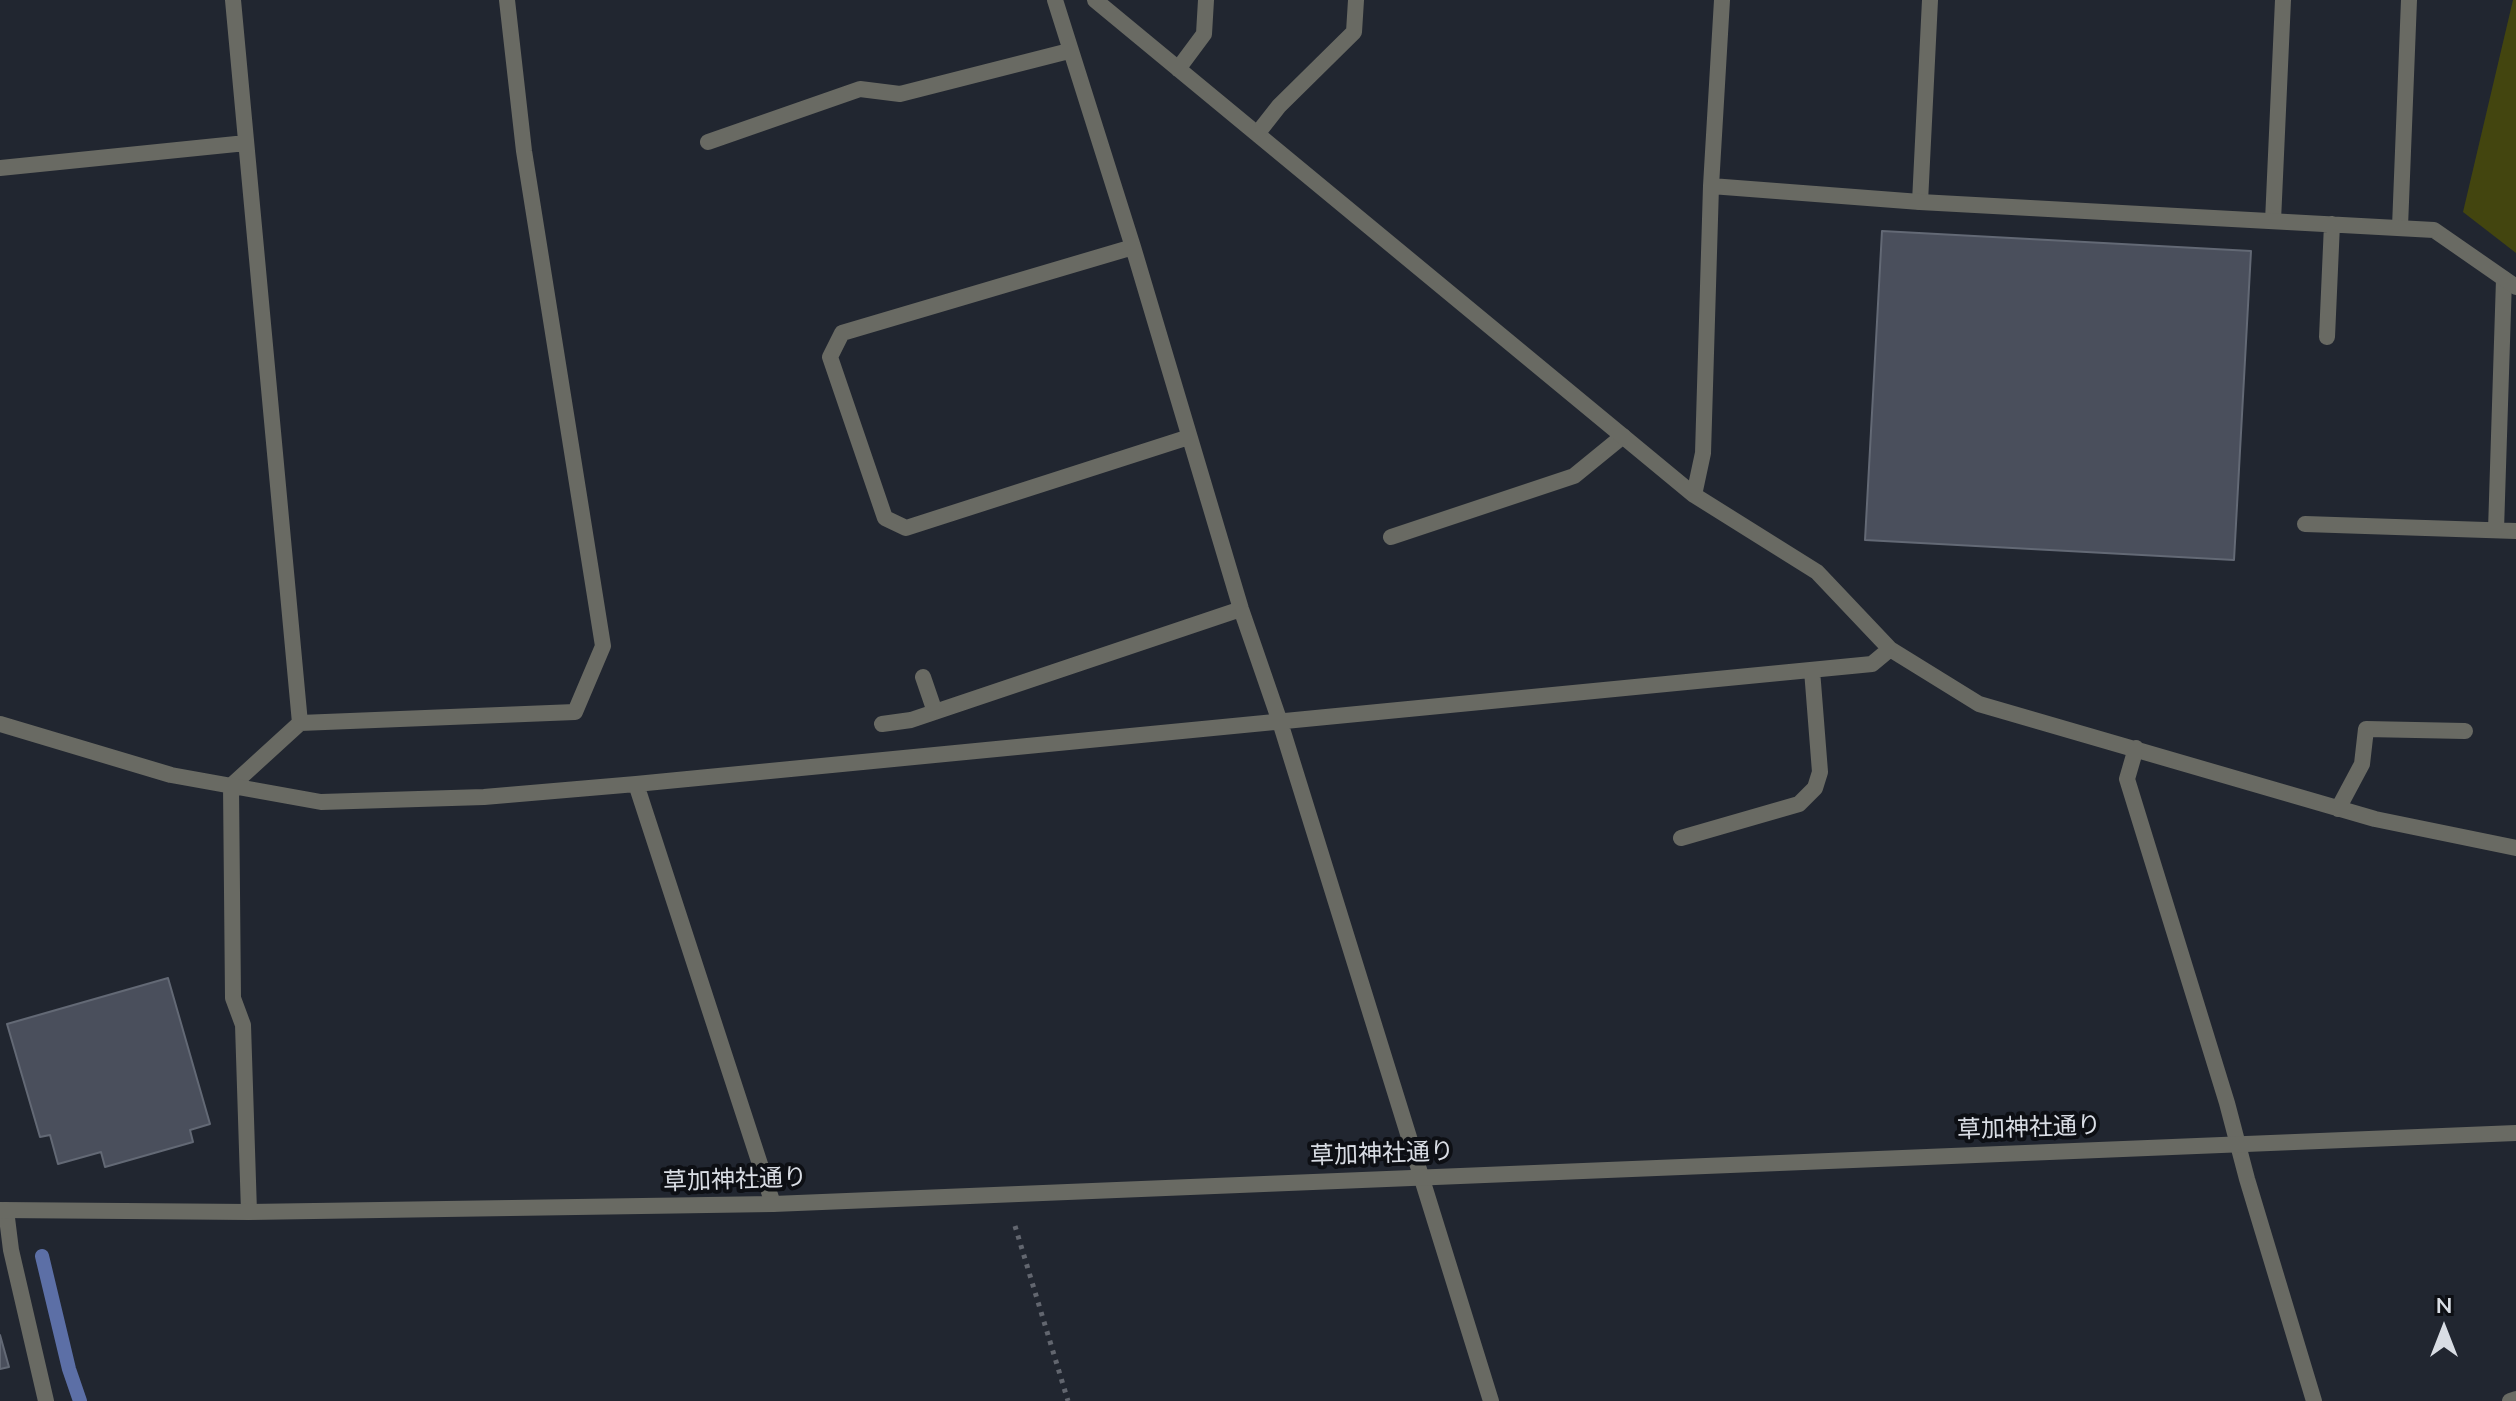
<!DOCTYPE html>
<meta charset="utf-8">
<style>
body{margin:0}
#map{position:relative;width:2516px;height:1401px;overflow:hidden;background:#212630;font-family:Mulish,sans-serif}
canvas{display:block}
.north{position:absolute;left:2404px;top:1289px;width:80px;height:80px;-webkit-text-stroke:6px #0d0f14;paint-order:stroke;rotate:0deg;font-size:22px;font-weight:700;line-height:32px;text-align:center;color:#d9dde4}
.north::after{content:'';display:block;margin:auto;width:28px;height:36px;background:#d9dde4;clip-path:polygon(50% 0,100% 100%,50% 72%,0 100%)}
</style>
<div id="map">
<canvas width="2516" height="1401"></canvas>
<div class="north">N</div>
</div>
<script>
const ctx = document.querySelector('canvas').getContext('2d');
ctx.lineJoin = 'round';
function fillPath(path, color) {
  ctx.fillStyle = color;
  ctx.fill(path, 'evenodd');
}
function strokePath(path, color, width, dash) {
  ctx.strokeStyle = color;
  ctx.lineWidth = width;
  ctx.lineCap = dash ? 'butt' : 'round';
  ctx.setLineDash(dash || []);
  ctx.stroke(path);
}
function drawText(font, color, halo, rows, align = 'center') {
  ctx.font = font + ' Mulish,"Noto Sans JP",sans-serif';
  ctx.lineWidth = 8;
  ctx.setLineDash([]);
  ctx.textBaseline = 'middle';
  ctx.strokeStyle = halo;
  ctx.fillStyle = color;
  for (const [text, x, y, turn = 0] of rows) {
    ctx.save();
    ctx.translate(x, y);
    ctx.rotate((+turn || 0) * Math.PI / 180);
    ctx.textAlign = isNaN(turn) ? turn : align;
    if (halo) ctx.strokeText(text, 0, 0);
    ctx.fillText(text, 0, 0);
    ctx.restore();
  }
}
fillPath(new Path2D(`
 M 2513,0 L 2516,0 L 2516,253 L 2463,212 Z`), '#43450f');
strokePath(new Path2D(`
 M 42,1256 L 69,1369 L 80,1401`), '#5c6fa6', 14);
const building = new Path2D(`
 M 1882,231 L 2251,251 L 2234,560 L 1865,540 Z
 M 168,978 L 210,1124 L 190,1130 L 193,1142 L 105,1167 L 101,1152 L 58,1164 L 50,1135 L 40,1137 L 7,1024 Z
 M 0,1335 L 9,1367 L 0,1369 Z`);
fillPath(building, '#4a4f5c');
strokePath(building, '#636975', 2);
strokePath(new Path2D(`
 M 1015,1226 L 1068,1401`), '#62666f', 5, [4, 6]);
strokePath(new Path2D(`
 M 233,0 L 300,723
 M 0,168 L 246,143
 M 1920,202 L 1930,0
 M 2273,221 L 2283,0
 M 2400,227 L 2409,0
 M 2305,524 L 2516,531
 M 2496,530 L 2504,279
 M 1391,537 L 1574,476 L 1623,436
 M 231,786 L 300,723 L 575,712 L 603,646 L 524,151 L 507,0
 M 6,1210 L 11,1250 L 46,1401`), '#696a63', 16);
strokePath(new Path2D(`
 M 1055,0 L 1133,247 L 1241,609 L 1280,722 L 1491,1401
 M 1095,0 L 1694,495 L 1817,572 L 1890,649 L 1979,704 L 2375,819 L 2516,848
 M 1178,69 L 1204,34 L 1206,0
 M 1257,134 L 1279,106 L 1354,32 L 1356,0
 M 708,142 L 860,89 L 900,94 L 1069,51
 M 1711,186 L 1920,202 L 2434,230 L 2516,287
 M 1133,247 L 842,333 L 830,357 L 885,518 L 906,528 L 1189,437
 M 2327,337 L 2332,224
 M 1694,495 L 1703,453 L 1711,186 L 1722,0
 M 923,677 L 935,712
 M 0,724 L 171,775 L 321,802 L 484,797 L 636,784 L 1872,664 L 1890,649
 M 882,724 L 911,720 L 1241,609
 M 2136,748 L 2127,779 L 2227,1103 L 2247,1179 L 2314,1401
 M 636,784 L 773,1204
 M 231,786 L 233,998 L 243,1025 L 249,1212
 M 2338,809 L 2362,764 L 2366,729 L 2465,731
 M 1681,838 L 1799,804 L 1815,788 L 1820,772 L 1812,670
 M 2510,1401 L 2516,1399`), '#696a63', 16);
strokePath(new Path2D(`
 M 0,1210 L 249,1212 L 773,1204 L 2516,1133`), '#696a63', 16);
drawText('24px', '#d9dde4', '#0d0f14', [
 ["草加神社通り",2029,1128,-2],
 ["草加神社通り",1382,1154,-2],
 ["草加神社通り",735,1180,-2]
]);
</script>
